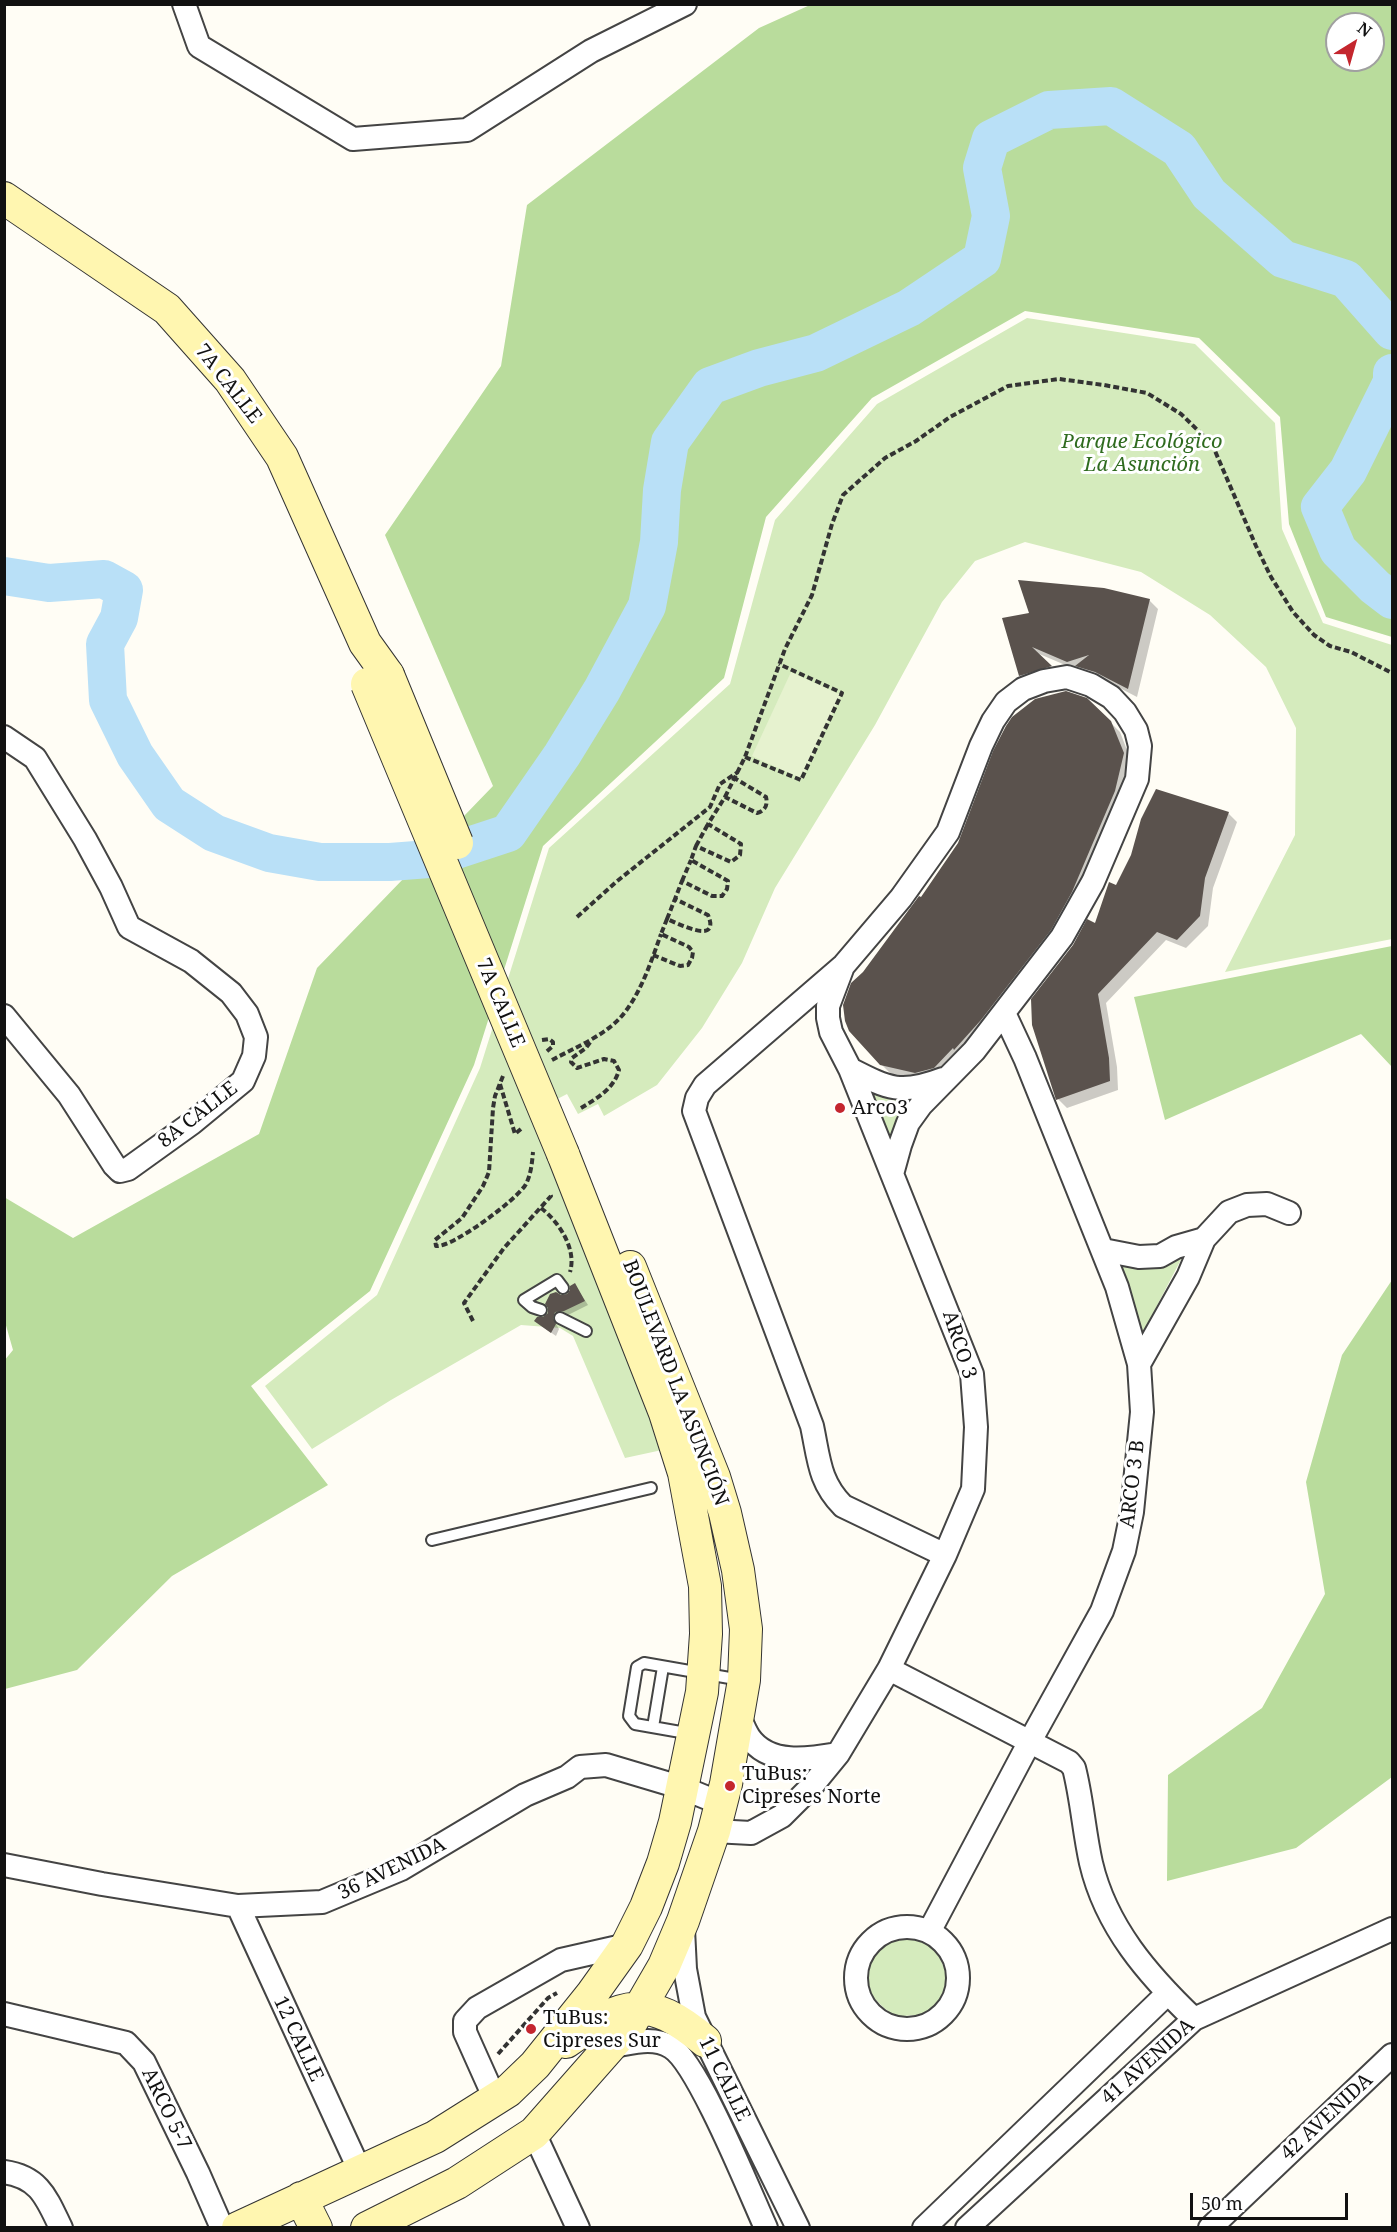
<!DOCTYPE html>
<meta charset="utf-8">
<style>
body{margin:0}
#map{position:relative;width:1397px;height:2232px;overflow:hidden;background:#fffdf5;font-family:"Noto Serif",serif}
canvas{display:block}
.frame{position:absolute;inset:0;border:6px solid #111;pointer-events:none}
.north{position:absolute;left:1325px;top:12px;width:60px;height:60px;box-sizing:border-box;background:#fff;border:2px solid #a0a0a0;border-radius:50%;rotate:37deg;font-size:16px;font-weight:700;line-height:24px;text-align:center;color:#111}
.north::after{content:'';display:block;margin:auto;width:21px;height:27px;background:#c4262e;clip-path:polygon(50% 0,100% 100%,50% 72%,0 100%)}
.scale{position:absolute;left:1190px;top:2193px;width:158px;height:27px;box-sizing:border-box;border:3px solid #111;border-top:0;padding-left:8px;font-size:18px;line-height:21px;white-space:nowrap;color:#111;-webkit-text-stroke:4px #fff;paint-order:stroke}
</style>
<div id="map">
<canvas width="1397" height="2232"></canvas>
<div class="frame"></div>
<div class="north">N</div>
<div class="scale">50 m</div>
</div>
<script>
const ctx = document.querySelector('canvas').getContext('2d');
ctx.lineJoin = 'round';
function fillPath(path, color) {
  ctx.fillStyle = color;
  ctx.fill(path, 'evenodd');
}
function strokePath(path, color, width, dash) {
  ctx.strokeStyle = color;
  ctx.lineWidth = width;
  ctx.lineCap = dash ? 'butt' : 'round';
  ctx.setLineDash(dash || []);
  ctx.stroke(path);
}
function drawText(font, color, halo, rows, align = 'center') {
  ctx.font = font + ' "Noto Serif",serif';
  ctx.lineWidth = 6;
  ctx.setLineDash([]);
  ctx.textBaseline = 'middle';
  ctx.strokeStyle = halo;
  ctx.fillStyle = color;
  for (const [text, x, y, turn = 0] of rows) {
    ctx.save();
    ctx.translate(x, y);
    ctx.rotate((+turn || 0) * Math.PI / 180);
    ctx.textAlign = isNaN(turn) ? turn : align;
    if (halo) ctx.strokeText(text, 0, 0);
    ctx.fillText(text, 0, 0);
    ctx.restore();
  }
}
fillPath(new Path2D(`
 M 1027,318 L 1195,344 L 1275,423 L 1282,529 L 1323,623 L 1392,645 L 1392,939 L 1225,972 L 1295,835 L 1296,728 L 1266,667 L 1210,615 L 1141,572 L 1025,542 L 975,561 L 942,602 L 875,725 L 775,888 L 742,963 L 702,1028 L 657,1085 L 604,1116 L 598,1104 L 578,1114 L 567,1094 L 532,1112 L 641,1385 L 662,1450 L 625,1458 L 573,1336 L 560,1328 L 521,1325 L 391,1400 L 312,1449 L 265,1386 L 377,1295 L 480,1068 L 549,848 L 730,684 L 775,520 L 877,404 Z
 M 859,1078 L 929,1089 L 891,1161 Z
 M 1187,1248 L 1139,1340 L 1114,1262 Z
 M 900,1933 C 908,1933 920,1934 927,1940 C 930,1942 933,1948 935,1951 C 947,1968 953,1990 936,2007 C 926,2018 909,2014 896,2017 C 865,1994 860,1984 873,1948 Z`), '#d5ebbd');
fillPath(new Path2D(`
 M 810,5 L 1392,5 L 1392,637 L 1326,617 L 1289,524 L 1280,417 L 1199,338 L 1025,311 L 872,398 L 766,517 L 724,678 L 543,846 L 474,1065 L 370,1291 L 251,1386 L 328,1485 L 172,1576 L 77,1670 L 5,1689 L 4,1361 L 13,1350 L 5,1322 L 4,1197 L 73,1238 L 259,1134 L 317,968 L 493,786 L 385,535 L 501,366 L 527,205 L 759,28 ZM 1337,24 L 1373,24 L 1373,60 L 1337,60 Z
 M 1392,946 L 1392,1067 L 1361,1034 L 1165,1120 L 1134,997 Z
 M 1392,1280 L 1392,1777 L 1296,1848 L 1167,1881 L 1168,1775 L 1262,1708 L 1325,1594 L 1306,1482 L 1342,1355 Z`), '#b9dc9c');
fillPath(new Path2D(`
 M 791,672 L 841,695 L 802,779 L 752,756 Z`), '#e6f2cf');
fillPath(new Path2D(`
 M 1149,600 L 1158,609 L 1137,697 L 1106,681 L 1086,674 L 1081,669 L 1077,670 L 1037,653 L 1059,675 L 1029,684 L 1020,675 L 1004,619 Z
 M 1066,692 L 1110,722 L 1120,732 L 1132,763 L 1059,938 L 934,1079 L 925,1082 L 891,1074 L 881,1064 L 864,973 L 921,899 L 960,844 L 1036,700 Z
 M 1228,813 L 1237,822 L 1213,888 L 1208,926 L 1186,948 L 1166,940 L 1106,1003 L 1117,1067 L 1118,1090 L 1067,1108 L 1058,1099 L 1096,926 L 1116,887 Z
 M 575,1285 L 588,1305 L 568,1315 L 561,1315 L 557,1318 L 556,1324 L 559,1329 L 556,1336 L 540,1325 L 560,1297 L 568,1296 Z`), '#0003');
strokePath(new Path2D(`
 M 1392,373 L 1392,382 L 1348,471 L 1320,507 L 1338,550 L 1375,587 L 1392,600
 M 4,576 L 49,583 L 104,579 L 124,590 L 119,618 L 105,644 L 108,700 L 135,755 L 169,804 L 214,833 L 269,853 L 320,862 L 390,862 L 429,859 L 508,833 L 562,755 L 602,690 L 647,606 L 659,542 L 662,490 L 670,442 L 710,386 L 759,368 L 816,353 L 909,308 L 982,259 L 991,216 L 982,168 L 991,139 L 1049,110 L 1111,106 L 1179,149 L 1209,194 L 1283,259 L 1346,279 L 1392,331`), '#b9e0f7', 38);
fillPath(new Path2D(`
 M 1018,580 L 1104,588 L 1150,599 L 1128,689 L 1095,672 L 1075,666 L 1089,655 L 1067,662 L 1032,647 L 1052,666 L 1019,676 L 1002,618 L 1029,613 Z
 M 1066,691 L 1087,698 L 1111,721 L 1124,753 L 1115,791 L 1072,892 L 1051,930 L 981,1020 L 954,1050 L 953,1048 L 934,1068 L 915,1073 L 880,1065 L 849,1031 L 845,1021 L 843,1005 L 851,983 L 863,972 L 919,896 L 921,897 L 958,843 L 993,751 L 1006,726 L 1012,717 L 1035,699 Z
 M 1156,789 L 1229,812 L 1205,878 L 1200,916 L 1177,940 L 1157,932 L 1098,994 L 1109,1058 L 1110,1081 L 1056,1100 L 1032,1025 L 1031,999 L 1073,945 L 1087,919 L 1095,923 L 1109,882 L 1116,885 L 1131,855 L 1141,819 Z
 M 575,1283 L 585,1301 L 564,1311 L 555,1312 L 553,1318 L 556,1324 L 551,1333 L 534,1321 L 537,1317 L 543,1317 L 548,1313 L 548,1308 L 545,1304 L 550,1294 L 556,1292 L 561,1295 L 567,1294 L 570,1290 L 570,1286 Z`), '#5a524d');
const lane = new Path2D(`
 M 541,1310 L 532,1307 L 524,1300 L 557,1280 L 563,1288
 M 560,1318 L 586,1331
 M 432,1540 L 651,1488
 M 653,1727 L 663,1667
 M 692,1734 L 635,1724 L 629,1716 L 637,1667 L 644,1663 L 741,1680`);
const street = new Path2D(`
 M 184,4 L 199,46 L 353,139 L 467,130 L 591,51 L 685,4
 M 4,737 L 35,758 L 85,839 L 111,887 L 129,927 L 191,961 L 231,993 L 247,1014 L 256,1037 L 254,1056 L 243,1081 L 192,1123 L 128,1169 L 120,1171 L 114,1165 L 69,1095 L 4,1016
 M 850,1069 C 889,1089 901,1095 943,1079
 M 892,1174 L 900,1145 L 908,1123 L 921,1105 L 974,1051 L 1062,937 L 1093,882 L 1137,779 L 1140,746 L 1136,730 L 1125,712 L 1111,697 L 1091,685 L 1067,677 L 1044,681 L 1023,689 L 1006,702 L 993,721 L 981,746 L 948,832 L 901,898 L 844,965 L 705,1085 L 697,1098 L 694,1111 L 812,1426 C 819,1459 819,1482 843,1506 L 945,1555
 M 1103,1250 L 1139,1257 L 1160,1256 L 1176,1247 L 1204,1239
 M 1139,1364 L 1188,1277 L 1204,1239 L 1229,1212 L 1247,1205 L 1267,1204 L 1289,1213
 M 889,1669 L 1069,1762 L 1074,1768 C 1082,1799 1084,1832 1091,1863 C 1106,1927 1148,1975 1194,2019
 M 739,1716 C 742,1723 745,1731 749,1737 C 769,1766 809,1759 838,1754
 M 714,1831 L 751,1833 L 782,1816 L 811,1787 L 838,1754 L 889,1669 L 945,1555 L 973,1489 L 976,1427 L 972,1374 L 850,1069 L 831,1032 L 828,1018 L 828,1006 L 842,969
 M 4,1865 L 102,1884 L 238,1906 L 322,1902 L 401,1869 L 525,1795 L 567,1777 L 580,1767 L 606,1765 L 683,1788 L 722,1804
 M 238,1906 L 360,2171
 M856 1978a51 51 0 1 1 102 0a51 51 0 1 1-102 0Z
 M 683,1929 L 685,1969 L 694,2017 L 798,2228
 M 929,1932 L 1029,1743 L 1102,1611 L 1124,1551 L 1132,1512 L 1142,1412 L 1139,1364 L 1117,1287 L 1025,1058 L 1004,1013
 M 4,2014 L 126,2043 L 144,2062 L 198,2173 L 222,2228
 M 612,2046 C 632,2043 653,2036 671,2047 C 698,2063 750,2193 766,2228
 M 495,2099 L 465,2032 L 465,2021 L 477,2008 L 561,1960 L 627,1945
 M 534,2133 L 578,2228
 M 4,2172 C 40,2177 47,2199 61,2228
 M 924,2228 L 1168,1993
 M 967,2228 L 1194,2019 L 1392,1929
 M 1210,2228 L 1392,2055`);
const secondary = new Path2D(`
 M 4,198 L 167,309 L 230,380 L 282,457 L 365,643 L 388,675
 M 566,2042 C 623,2002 648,1993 705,2041
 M 301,2198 L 316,2228
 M 238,2228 L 435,2137 L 508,2091 L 535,2065 L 592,1994 L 627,1945 L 646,1907 L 663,1863 L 675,1822 L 702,1692 L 706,1634 L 705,1586 L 684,1473 L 665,1413 L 563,1154
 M 367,2228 L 457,2183 L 534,2133 L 631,2023 L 664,1966 L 683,1921 L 714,1831 L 726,1784 L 744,1680 L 746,1629 L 738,1570 L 725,1513 L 714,1477 L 630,1267`);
strokePath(lane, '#444', 14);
strokePath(street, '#444', 26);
strokePath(secondary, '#333', 34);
strokePath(new Path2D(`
 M 745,757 L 801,780 L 842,693 L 779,664
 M 725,797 L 745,757 L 785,649 L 812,595 L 832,524 L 843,495 L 885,458 L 916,441 L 950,417 L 1008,386 L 1059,379 L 1104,385 L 1147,393 L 1181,414 L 1212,444 L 1256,546 L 1271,577 L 1293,612 L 1314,635 L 1330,646 L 1351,652 L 1392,673
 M 696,846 L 708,824
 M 682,881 L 691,860
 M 577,917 L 616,882 L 710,807 L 720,784 L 738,772
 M 667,919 L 675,899
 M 653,955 L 680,966 L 688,965 L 692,958 L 693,952 L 689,947 L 661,934 L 667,919 C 677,923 721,946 708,915 L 675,899 L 682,881 L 712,896 L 722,896 L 727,889 L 728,881 L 691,860 L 696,846 L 731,862 L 740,855 L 741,844 L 708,824 L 725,797 L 757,813 C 765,811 768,805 766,797 L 736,779
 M 542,1040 L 549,1039 L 553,1042 L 553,1046 L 546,1052
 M 552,1060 C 574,1048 602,1037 620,1018 C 640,996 651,962 661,934
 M 503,1076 L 495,1096 L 493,1108 L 489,1172 L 483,1186 L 462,1218 L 435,1240 L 436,1246 C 452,1248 518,1199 526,1184 C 531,1174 532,1163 533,1152
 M 500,1084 L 515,1134 L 522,1128 L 523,1129
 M 581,1108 C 596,1099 614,1089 619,1070 L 614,1061 L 604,1059 L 577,1068 L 571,1062 L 572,1058 L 586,1048 L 591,1041
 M 541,1208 C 559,1222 577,1249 570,1272
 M 473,1321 L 464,1303 L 504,1248 L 551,1196 L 550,1194
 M 498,2054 L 548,1998 L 557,1993`), '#333', 4, [6, 3]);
strokePath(lane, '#fff', 10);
strokePath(street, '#fff', 22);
strokePath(secondary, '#fff6b0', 32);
const secondaryBridge = new Path2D(`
 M 388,675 L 457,843
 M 367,684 L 563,1154`);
strokePath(secondaryBridge, '#333', 34, []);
strokePath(secondaryBridge, '#fff6b0', 32);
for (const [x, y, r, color] of [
 [840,1108,6,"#c4262e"],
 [730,1786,6,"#c4262e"],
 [531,2029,6,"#c4262e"]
]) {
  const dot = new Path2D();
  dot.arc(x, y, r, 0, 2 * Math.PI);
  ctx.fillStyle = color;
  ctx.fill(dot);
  strokePath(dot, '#fff', 2);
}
drawText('20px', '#111', '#fff', [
 ["7A CALLE",228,384,52],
 ["7A CALLE",500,1003,67],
 ["8A CALLE",198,1115,-38],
 ["ARCO 3",959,1345,72],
 ["BOULEVARD LA ASUNCIÓN",675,1383,69],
 ["ARCO 3 B",1133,1484,-83],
 ["36 AVENIDA",392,1869,-26],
 ["12 CALLE",298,2039,65],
 ["41 AVENIDA",1148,2062,-42],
 ["11 CALLE",724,2079,64],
 ["ARCO 5-7",166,2109,64],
 ["42 AVENIDA",1327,2117,-43]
]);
drawText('italic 20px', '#2f6b1f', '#fff', [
 ["Parque Ecológico",1142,442],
 ["La Asunción",1142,465]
]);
drawText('20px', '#111', '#fff', [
 ["Arco3",852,1108],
 ["TuBus:",742,1774],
 ["Cipreses Norte",742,1797],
 ["TuBus:",543,2018],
 ["Cipreses Sur",543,2041]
], 'left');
</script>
